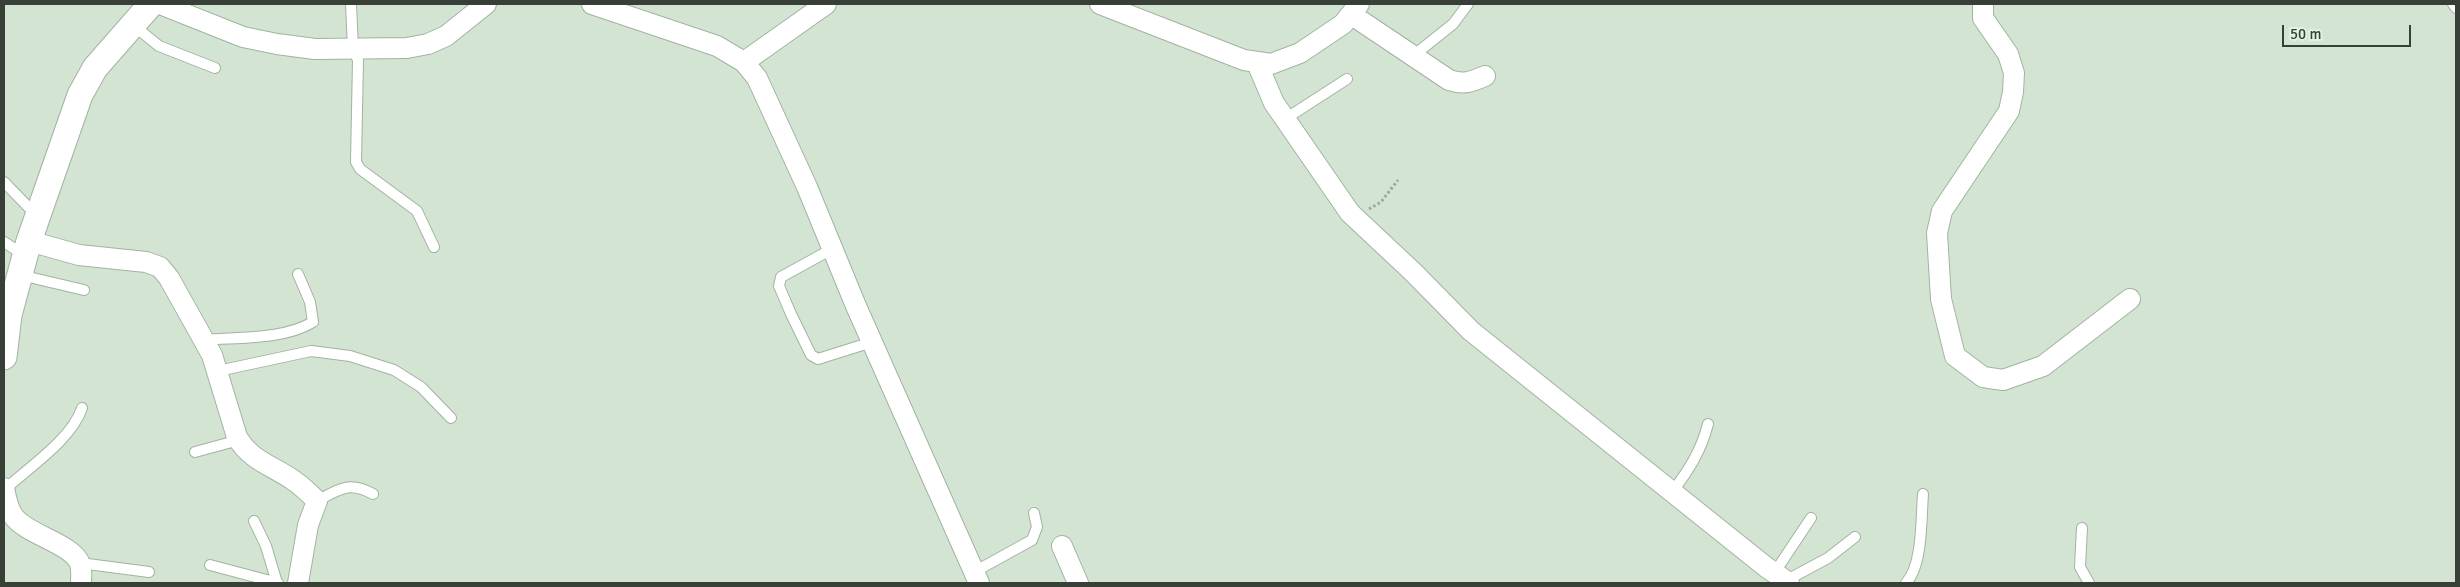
<!DOCTYPE html>
<style>
body{margin:0}
#map{position:relative;width:2460px;height:587px;overflow:hidden;background:#d3e5d2;font-family:Signika,sans-serif}
canvas{display:block}
.frame{position:absolute;inset:0;border:5px solid #373f37;pointer-events:none}
.scale{position:absolute;left:2282px;top:25px;width:129px;height:22px;box-sizing:border-box;border:2px solid #373f37;border-top:0;padding-left:6px;font-size:15px;line-height:18px;white-space:nowrap;color:#373f37;-webkit-text-stroke:4px #e0f3df;paint-order:stroke}
</style>
<div id="map">
<canvas width="2460" height="587"></canvas>
<div class="frame"></div>
<div class="scale">50 m</div>
</div>
<script>
const ctx = document.querySelector('canvas').getContext('2d');
ctx.lineJoin = 'round';
function strokePath(path, color, width, dash) {
  ctx.strokeStyle = color;
  ctx.lineWidth = width;
  ctx.lineCap = dash ? 'butt' : 'round';
  ctx.setLineDash(dash || []);
  ctx.stroke(path);
}
const service = new Path2D(`
 M 351,4 L 353,49 L 358,60 L 356,162 L 360,169 L 417,211 L 434,247
 M 2453,4 L 2456,8
 M 133,25 L 159,46 L 215,68
 M 1413,56 L 1453,24 L 1468,4
 M 1285,119 L 1347,79
 M 4,182 L 37,216
 M 4,242 L 24,255
 M 832,249 L 781,277 L 779,286 L 791,314 L 811,355 L 818,359 L 872,342
 M 20,275 L 84,290
 M 204,340 C 238,337 283,340 313,322 L 310,302 L 298,274
 M 218,371 L 311,351 L 350,356 L 394,370 L 421,387 L 451,418
 M 195,452 L 239,440
 M 4,490 C 28,468 72,439 82,408
 M 1672,492 C 1689,470 1701,451 1708,424
 M 317,501 C 339,489 349,481 373,494
 M 254,521 L 266,546 L 277,583
 M 2082,528 L 2080,567 L 2089,583
 M 80,563 L 149,572
 M 210,565 L 278,583
 M 974,572 L 1032,540 L 1037,527 L 1034,513
 M 1775,572 L 1811,518
 M 1787,580 L 1828,558 L 1855,537
 M 1906,583 C 1923,565 1921,518 1923,494`);
const minor = new Path2D(`
 M 160,4 L 243,37 L 277,44 L 315,49 L 407,48 L 428,44 L 446,36 L 486,4
 M 592,4 L 717,46 L 744,62 L 757,78 L 807,187 L 856,306 L 979,583
 M 1100,4 L 1244,60 L 1271,64 L 1300,53 L 1343,24 L 1359,4
 M 1983,4 L 1983,18 L 2008,54 L 2014,73 L 2013,92 L 2009,111 L 1942,211 L 1937,233 L 1941,299 L 1955,356 L 1983,377 L 2003,380 L 2043,366 L 2130,299
 M 1352,15 L 1449,80 C 1464,85 1471,82 1485,76
 M 744,62 L 826,4
 M 1257,63 L 1274,103 L 1350,213 L 1413,272 L 1471,331 L 1766,567 L 1789,583
 M 29,241 L 79,255 L 146,262 L 160,267 L 169,278 L 212,355 L 237,437 C 250,460 271,465 293,480 C 302,486 309,493 317,501 L 308,525 L 298,583
 M 4,488 C 6,499 8,509 14,517 C 28,535 73,544 80,564 C 82,570 81,577 81,583
 M 1062,546 L 1078,583`);
const tertiary = new Path2D(`
 M 4,357 L 9,315 L 29,241 L 80,95 L 95,68 L 151,4`);
strokePath(service, '#a1b3a1', 12);
strokePath(minor, '#a1b3a1', 22);
strokePath(tertiary, '#a1b3a1', 27);
strokePath(new Path2D(`
 M 1369,209 L 1381,202 L 1398,180`), '#9ba99a', 3, [2.5, 2.5]);
strokePath(service, '#fff', 10);
strokePath(minor, '#fff', 20);
strokePath(tertiary, '#fff', 25);
</script>
